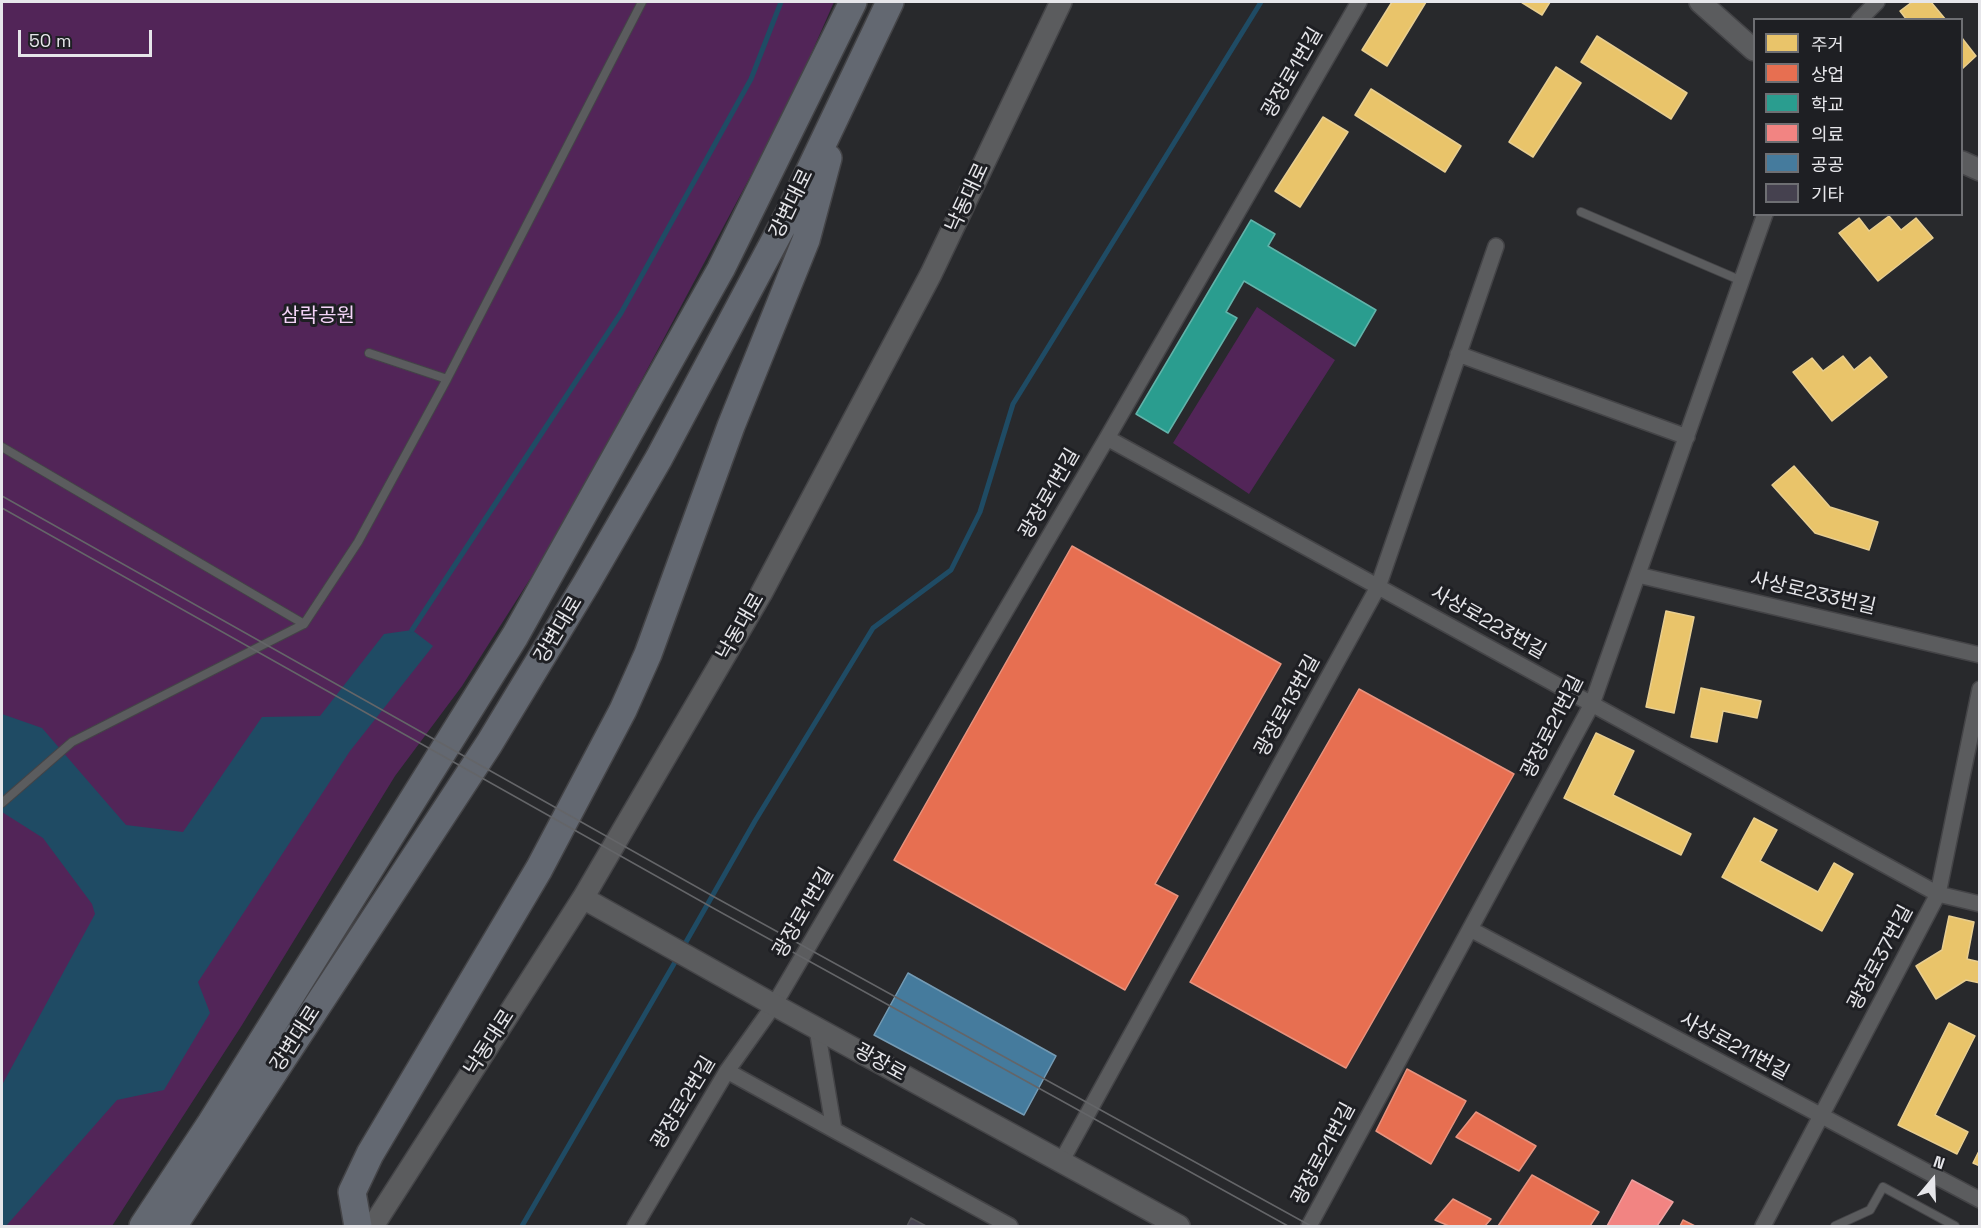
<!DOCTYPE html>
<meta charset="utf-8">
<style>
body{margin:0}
#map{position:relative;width:1981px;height:1228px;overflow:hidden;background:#28292c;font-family:"Space Grotesk","Noto Sans KR",sans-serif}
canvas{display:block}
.frame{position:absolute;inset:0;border:3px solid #e6e6ea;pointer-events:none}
.legend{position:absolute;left:1753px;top:18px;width:210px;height:198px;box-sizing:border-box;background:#1e1f23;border:2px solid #6e6f73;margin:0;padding:8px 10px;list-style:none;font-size:18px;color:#e6e6ea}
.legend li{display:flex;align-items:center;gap:12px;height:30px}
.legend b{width:30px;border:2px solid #6e6f73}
.north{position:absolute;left:1903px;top:1150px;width:60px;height:60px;-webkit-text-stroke:4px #1e1f23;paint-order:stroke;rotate:19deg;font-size:16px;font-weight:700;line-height:24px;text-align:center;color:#e6e6ea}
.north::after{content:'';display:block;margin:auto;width:21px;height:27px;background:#e6e6ea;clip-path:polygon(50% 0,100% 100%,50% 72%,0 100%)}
.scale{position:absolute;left:18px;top:30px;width:134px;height:27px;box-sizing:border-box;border:3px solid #e6e6ea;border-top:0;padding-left:8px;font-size:18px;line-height:21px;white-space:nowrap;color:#e6e6ea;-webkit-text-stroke:4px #1e1f23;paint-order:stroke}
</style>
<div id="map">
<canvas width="1981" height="1228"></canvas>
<div class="frame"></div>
<ul class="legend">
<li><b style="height:16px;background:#e9c46a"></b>주거</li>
<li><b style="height:16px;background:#e76f51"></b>상업</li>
<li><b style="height:16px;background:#2a9d8f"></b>학교</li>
<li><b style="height:16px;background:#f28482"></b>의료</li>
<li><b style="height:16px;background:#457b9d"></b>공공</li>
<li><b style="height:16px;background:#45414f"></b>기타</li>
</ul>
<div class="north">N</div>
<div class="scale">50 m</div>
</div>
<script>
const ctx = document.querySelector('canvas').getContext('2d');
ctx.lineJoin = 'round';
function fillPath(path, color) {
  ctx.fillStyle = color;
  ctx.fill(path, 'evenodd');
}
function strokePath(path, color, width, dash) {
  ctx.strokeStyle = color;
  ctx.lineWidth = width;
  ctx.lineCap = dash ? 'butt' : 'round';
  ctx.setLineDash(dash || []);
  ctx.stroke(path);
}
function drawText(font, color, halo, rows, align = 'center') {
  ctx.font = font + ' "Space Grotesk","Noto Sans KR",sans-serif';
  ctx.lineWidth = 6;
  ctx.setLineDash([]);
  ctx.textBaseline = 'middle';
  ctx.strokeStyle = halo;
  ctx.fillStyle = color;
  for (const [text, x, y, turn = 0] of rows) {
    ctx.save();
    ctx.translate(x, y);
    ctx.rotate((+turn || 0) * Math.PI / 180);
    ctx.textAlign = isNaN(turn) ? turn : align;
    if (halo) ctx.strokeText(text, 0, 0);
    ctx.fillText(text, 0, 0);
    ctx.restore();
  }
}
fillPath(new Path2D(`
 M 2,2 L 834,2 L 789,104 L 563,527 L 462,686 L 395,776 L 242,1025 L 112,1226 L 2,1226 Z
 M 1257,307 L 1335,360 L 1249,494 L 1173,443 Z`), '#522558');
fillPath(new Path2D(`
 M 412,630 L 433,646 L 350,751 L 198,982 L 210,1013 L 164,1090 L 117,1100 L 6,1226 L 2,1226 L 2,1085 L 95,914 L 92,904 L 43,838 L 2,812 L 2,714 L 42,728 L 126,825 L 183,832 L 262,717 L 320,716 L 384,634 Z`), '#1f4b64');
const homes = new Path2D(`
 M 1392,2 L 1426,2 L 1387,66 L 1362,50 Z
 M 1521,2 L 1550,2 L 1542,15 Z
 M 1912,2 L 1931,2 L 1946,20 L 1907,20 L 1900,11 Z
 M 1597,36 L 1687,93 L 1671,119 L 1581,62 Z
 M 1962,38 L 1976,56 L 1962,69 Z
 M 1556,67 L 1581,83 L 1533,157 L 1509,142 Z
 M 1371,89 L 1461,146 L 1445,172 L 1355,115 Z
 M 1323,117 L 1348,132 L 1300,207 L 1275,191 Z
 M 1889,216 L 1901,230 L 1916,218 L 1933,238 L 1878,281 L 1839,233 L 1859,218 L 1869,231 Z
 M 1843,356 L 1854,370 L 1870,357 L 1887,377 L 1832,421 L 1793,372 L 1812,358 L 1823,371 Z
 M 1794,466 L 1830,507 L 1878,522 L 1869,550 L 1815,533 L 1772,485 Z
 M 1666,611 L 1694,617 L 1674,713 L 1646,707 Z
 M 1701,688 L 1761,701 L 1757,718 L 1723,711 L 1717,742 L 1691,737 Z
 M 1596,733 L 1634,751 L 1613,795 L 1691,834 L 1681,855 L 1564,798 Z
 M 1754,818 L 1777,830 L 1760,861 L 1818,892 L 1834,863 L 1853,874 L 1822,931 L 1722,877 Z
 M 1949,916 L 1974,922 L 1967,959 L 1980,962 L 1980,983 L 1966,980 L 1936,999 L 1916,966 L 1942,950 Z
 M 1949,1023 L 1975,1036 L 1935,1115 L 1968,1132 L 1957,1154 L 1898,1125 Z
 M 1980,1149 L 1980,1166 L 1973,1163 Z`);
fillPath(homes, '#e9c46a');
strokePath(homes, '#e8ce90', 1.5);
const shops = new Path2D(`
 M 1072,546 L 1281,664 L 1155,884 L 1178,896 L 1125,990 L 894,860 Z
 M 1359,689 L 1514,774 L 1346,1068 L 1190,982 Z
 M 1407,1069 L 1466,1101 L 1431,1164 L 1376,1131 Z
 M 1476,1112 L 1536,1146 L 1519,1171 L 1456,1137 Z
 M 1532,1175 L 1599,1212 L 1590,1226 L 1498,1226 Z
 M 1453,1199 L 1491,1219 L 1485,1226 L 1449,1226 L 1435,1220 Z
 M 1683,1220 L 1695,1226 L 1680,1226 Z`);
fillPath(shops, '#e76f51');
strokePath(shops, '#e7937f', 1.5);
const schools = new Path2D(`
 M 1251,220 L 1275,234 L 1268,246 L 1376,310 L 1355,346 L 1244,281 L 1226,312 L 1237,318 L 1168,433 L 1136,414 Z`);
fillPath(schools, '#2a9d8f');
strokePath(schools, '#62b3aa', 1.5);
const health = new Path2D(`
 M 1632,1180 L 1673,1202 L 1657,1226 L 1607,1226 Z`);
fillPath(health, '#f28482');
strokePath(health, '#eea1a1', 1.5);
const public = new Path2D(`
 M 908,973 L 1056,1056 L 1024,1115 L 874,1035 Z`);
fillPath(public, '#457b9d');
strokePath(public, '#759bb4', 1.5);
strokePath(new Path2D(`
 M 412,630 L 621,313 L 751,79 L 781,2
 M 682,949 L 755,821 L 873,628 L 951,570 L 980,512 L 1013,404 L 1261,2
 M 522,1226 L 678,957`), '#1f4b64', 5);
const building = new Path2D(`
 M 911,1218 L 926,1226 L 907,1226 Z`);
fillPath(building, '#45414f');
strokePath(building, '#505053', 1.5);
const lane = new Path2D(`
 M 1581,212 L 1742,281
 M 369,353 L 447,379
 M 2,447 L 304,624
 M 2,803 L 72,742 L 304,624 L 358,542 L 447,379 L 642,2
 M 1835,1226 L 1870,1210 L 1883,1187 L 1955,1226`);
const street = new Path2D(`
 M 1859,20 L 1877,2
 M 1458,354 L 1687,437
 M 1107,438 L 1938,894 L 1980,904
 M 1638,575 L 1980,655
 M 1470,929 L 1980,1200
 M 727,1071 L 834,1130 L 817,1029
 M 834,1130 L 1010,1226
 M 1061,1162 L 1378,587 L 1496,246
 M 635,1226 L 727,1071 L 774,1005 L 1107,438 L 1359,2
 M 1309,1226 L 1592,704 L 1765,214
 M 1763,1226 L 1938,894 L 1980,689`);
const secondary = new Path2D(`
 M 1700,2 L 1754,50
 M 1962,162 L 1980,170
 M 583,898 L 774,1005 L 1179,1226
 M 373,1226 L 583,898 L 761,594 L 931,274 L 1061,2`);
const highway = new Path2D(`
 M 143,1226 L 211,1123 L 515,636 L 721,269 L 853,2
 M 173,1226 L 489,744 L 586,584 L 659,458 L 791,210 L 890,2
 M 358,1226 L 352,1192 L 370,1154 L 539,869 L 623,710 L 648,654 L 731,426 L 806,240 L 828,158`);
strokePath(lane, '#444447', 10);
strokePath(street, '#444447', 18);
strokePath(secondary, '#444447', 24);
strokePath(highway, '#444447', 30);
strokePath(lane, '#5b5c5e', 8);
strokePath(street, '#5b5c5e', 15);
strokePath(secondary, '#5b5c5e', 21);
strokePath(highway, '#636871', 27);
strokePath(new Path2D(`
 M 2,496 L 718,899 L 1311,1226
 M 2,508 L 713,908 L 1288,1226`), '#646568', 1.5);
drawText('20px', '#e6e6ea', '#1e1f23', [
 ["광장로1번길",1293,73,-60],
 ["낙동대로",968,198,-65],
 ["강변대로",792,204,-64],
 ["광장로1번길",1050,494,-60],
 ["사상로233번길",1813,594,13],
 ["사상로223번길",1488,623,29],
 ["낙동대로",741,627,-60],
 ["강변대로",559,630,-59],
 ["광장로13번길",1288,706,-61],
 ["광장로21번길",1553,727,-63],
 ["광장로1번길",804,913,-60],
 ["광장로37번길",1881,958,-62],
 ["강변대로",296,1039,-57],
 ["낙동대로",490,1043,-57],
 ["사상로211번길",1734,1047,28],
 ["광장로",880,1063,29],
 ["광장로2번길",684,1103,-59],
 ["광장로21번길",1324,1154,-62]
]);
drawText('20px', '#f4d4f8', '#1e1f23', [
 ["삼락공원",318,317]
]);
</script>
